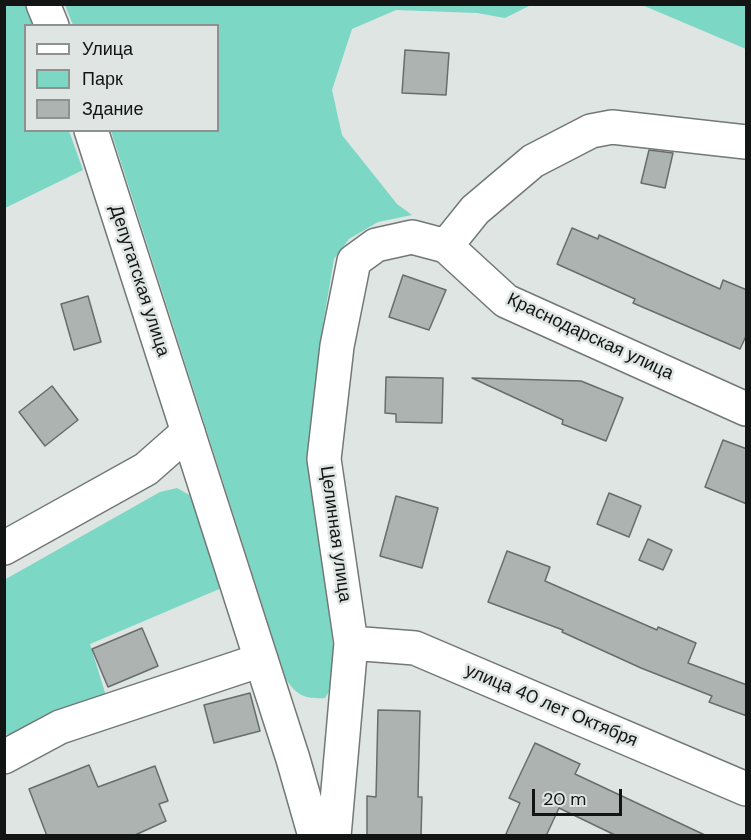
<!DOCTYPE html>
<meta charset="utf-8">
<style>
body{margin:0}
#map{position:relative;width:751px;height:840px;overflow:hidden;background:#dee5e3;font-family:"DM Sans",sans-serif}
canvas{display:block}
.frame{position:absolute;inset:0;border:6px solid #131515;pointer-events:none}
.legend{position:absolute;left:24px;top:24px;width:195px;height:108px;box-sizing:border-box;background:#dee5e3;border:2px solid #8d9291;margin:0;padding:8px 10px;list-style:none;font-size:18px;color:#131515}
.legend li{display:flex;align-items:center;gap:12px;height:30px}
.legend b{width:30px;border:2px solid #8d9291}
.scale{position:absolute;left:532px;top:789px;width:90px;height:27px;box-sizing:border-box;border:3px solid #131515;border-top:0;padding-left:8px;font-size:18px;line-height:21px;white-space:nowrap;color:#131515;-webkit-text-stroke:4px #dee5e3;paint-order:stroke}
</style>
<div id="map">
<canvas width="751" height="840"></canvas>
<div class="frame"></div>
<ul class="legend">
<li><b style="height:8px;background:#fff"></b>Улица</li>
<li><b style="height:16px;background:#7cd7c5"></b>Парк</li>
<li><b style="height:16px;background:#acb3b1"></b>Здание</li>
</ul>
<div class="scale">20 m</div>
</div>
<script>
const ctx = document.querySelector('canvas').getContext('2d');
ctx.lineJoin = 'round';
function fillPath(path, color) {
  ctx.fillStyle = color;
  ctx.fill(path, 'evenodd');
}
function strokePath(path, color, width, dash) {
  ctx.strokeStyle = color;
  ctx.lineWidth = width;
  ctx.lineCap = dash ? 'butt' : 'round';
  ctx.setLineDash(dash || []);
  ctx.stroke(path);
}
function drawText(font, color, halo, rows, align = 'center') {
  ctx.font = font + ' "DM Sans",sans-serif';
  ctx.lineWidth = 5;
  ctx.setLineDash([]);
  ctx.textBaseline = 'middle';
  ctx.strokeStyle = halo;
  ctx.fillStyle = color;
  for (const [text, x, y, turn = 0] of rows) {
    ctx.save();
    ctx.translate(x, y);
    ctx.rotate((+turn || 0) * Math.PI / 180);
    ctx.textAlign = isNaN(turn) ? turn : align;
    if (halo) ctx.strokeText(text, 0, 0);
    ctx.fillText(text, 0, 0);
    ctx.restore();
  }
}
fillPath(new Path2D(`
 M 5,5 L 26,5 L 33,25 L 26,26 L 26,130 L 69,131 L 83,170 L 5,208 Z
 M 65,5 L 531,5 L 505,18 L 477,13 L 396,10 L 352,29 L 332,90 L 342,135 L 397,204 L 412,215 L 378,222 L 349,239 L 334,259 L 320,342 L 309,460 L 336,668 L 333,685 L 325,698 C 305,699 297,696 286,679 L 111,131 L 218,130 L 218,26 L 73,25 Z
 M 642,5 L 746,5 L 746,49 Z
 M 177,488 L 193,497 L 224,587 L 90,644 L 107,699 L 10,739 L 4,730 L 4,580 L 160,492 Z`), '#7cd7c5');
const building = new Path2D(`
 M 405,50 L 449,53 L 446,95 L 402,93 Z
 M 649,150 L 673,153 L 665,188 L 641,183 Z
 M 572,228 L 598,239 L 599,235 L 720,289 L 723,280 L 747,290 L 747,334 L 740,349 L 633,303 L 635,299 L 557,264 Z
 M 403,275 L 446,290 L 429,330 L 389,317 Z
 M 88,296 L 101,342 L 74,350 L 61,304 Z
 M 386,377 L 443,378 L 442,423 L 396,422 L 396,414 L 385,413 Z
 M 472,378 L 581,381 L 623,398 L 606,441 L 562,424 L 563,420 Z
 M 52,386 L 78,420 L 45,446 L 19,412 Z
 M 723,440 L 747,449 L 747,504 L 705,487 Z
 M 609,493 L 641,506 L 629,537 L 597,524 Z
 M 396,496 L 438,508 L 422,568 L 380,556 Z
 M 648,539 L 672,550 L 663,570 L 639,560 Z
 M 507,551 L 550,567 L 545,581 L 657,630 L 658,627 L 696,643 L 688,663 L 747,685 L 747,716 L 709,702 L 712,696 L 641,668 L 562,632 L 563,630 L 488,602 Z
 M 142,628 L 158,666 L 108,687 L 92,649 Z
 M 250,693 L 260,731 L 214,743 L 204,705 Z
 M 378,710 L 420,711 L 418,797 L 422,797 L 421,836 L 367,836 L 367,796 L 376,797 Z
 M 535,743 L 580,764 L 575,774 L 707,836 L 617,836 L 559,808 L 546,836 L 505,836 L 520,803 L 509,798 Z
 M 89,765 L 98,787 L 155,766 L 168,801 L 159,804 L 166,821 L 133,836 L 47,836 L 29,789 Z`);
fillPath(building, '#acb3b1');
strokePath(building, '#676d6c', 1.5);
const street = new Path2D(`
 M 446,246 L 475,210 L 533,161 L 591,131 L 612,127 L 746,142
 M 4,548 L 146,469 L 188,432
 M 351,643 L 415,648 L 746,789
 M 4,757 L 60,727 L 261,660
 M 334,836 L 351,643 L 324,459 L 337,346 L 354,261 L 376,245 L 412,237 L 446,246 L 506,301 L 746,409`);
const secondary = new Path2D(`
 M 43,4 L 52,26
 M 91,130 L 293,759 L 315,836`);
strokePath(street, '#727876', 36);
strokePath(secondary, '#727876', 36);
strokePath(street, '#fff', 33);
strokePath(secondary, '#fff', 33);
drawText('18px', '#131515', '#dee5e3', [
 ["Депутатская улица",139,281,72],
 ["Краснодарская улица",590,337,25],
 ["Целинная улица",335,534,82],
 ["улица 40 лет Октября",551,706,23]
]);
</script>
